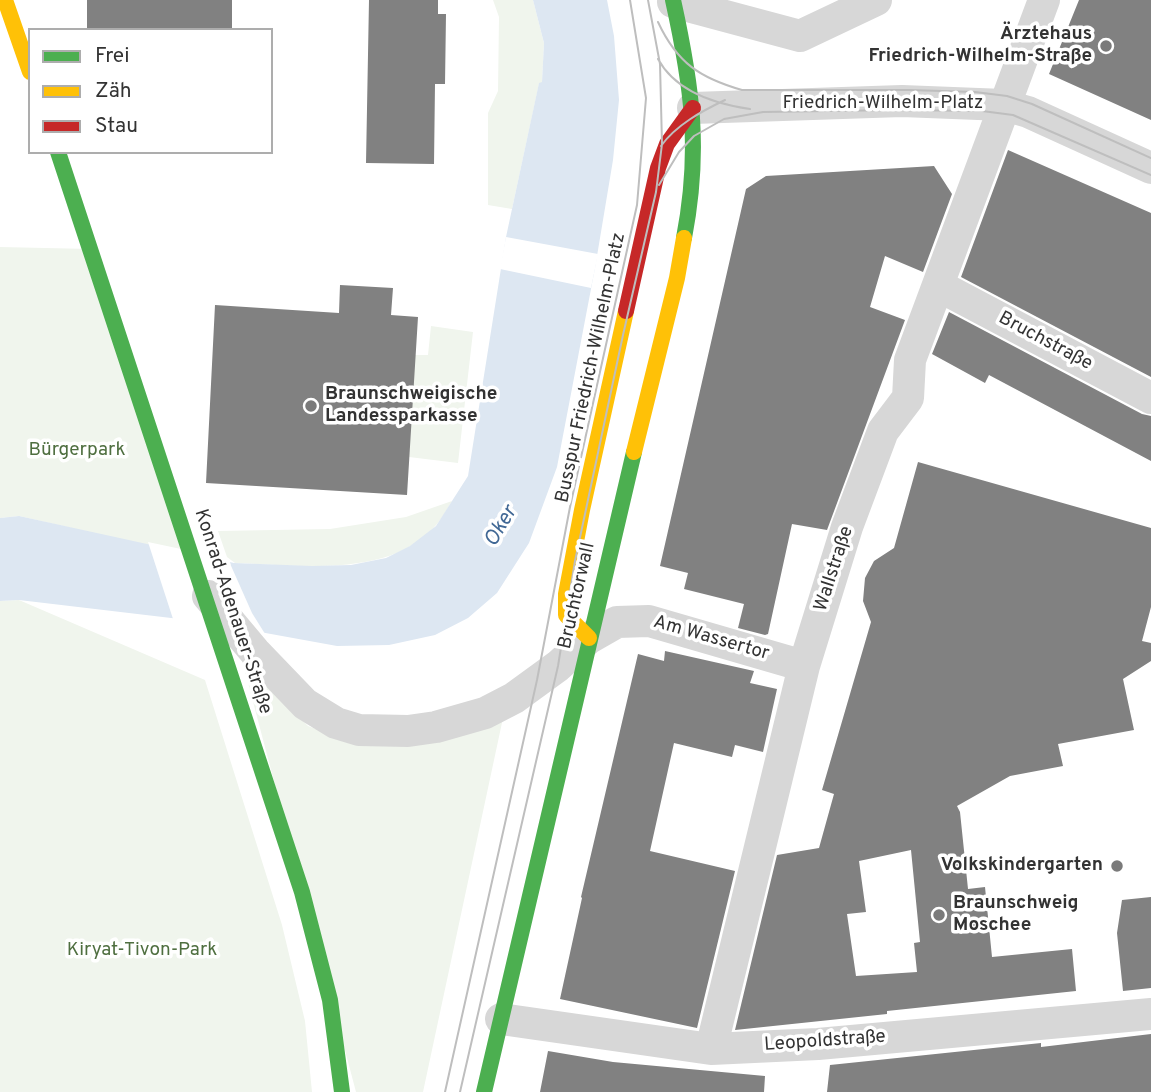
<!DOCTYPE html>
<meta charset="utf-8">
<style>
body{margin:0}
#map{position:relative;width:1151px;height:1092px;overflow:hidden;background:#fff;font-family:Overpass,sans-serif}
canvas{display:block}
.legend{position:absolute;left:28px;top:28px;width:245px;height:126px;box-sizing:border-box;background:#fff;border:2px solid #adadad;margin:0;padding:9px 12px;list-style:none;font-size:21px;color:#333}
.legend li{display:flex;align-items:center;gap:14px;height:35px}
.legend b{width:35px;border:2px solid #adadad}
</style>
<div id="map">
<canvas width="1151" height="1092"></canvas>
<ul class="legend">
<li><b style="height:9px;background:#4caf50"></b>Frei</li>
<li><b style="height:9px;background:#ffc107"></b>Zäh</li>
<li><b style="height:9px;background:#c62828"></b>Stau</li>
</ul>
</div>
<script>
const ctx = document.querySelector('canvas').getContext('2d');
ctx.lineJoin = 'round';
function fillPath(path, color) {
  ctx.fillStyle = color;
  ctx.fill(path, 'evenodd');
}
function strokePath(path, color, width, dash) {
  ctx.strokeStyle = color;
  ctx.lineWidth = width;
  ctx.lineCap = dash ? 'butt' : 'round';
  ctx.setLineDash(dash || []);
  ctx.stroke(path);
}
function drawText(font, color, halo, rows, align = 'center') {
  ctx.font = font + ' Overpass,sans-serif';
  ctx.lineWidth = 7;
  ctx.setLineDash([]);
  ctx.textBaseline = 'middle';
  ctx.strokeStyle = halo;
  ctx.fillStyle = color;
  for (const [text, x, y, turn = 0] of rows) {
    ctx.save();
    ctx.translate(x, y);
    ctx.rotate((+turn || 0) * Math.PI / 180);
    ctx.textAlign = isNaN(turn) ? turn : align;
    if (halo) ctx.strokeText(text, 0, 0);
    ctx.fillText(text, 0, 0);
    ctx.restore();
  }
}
fillPath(new Path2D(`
 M 493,0 L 533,0 L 544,43 L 542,83 L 539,84 L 512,209 L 488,205 L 488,113 L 498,91 L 499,17 Z
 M 0,247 L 91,249 L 190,555 L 19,516 L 0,518 Z
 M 431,326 L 473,332 L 458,463 L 409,457 L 415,355 L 428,355 Z
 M 452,501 C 447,509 443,517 437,524 C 392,579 297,565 235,563 L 227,557 L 218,531 L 330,529 L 406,517 Z
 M 19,600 L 205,680 L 282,925 L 305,1021 L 312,1092 L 0,1092 L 0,601 Z
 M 242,660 L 308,726 L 362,746 L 503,718 L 423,1092 L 356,1092 Z`), '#f0f5ed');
fillPath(new Path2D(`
 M 533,0 L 607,0 L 614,36 L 619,100 L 613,160 L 595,268 L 557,467 L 529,543 L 497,593 L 468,618 L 435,635 L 389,645 L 337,646 L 205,622 L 19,600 L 0,601 L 0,518 L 19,516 L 234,563 L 312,566 L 351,565 L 386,558 L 410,546 L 436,526 L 468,476 L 506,237 L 539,83 L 542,82 L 544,43 Z`), '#dde7f2');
fillPath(new Path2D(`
 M 506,237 L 598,254 L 591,288 L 500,269 Z
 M 148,542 L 228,559 L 252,613 L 267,637 L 174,622 Z`), '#fff');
fillPath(new Path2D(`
 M 87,0 L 232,0 L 232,30 L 87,30 Z
 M 369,0 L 438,0 L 438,14 L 446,14 L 445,84 L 435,84 L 434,164 L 366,163 Z
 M 1079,0 L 1151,0 L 1151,120 L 1049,74 Z
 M 1008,150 L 1151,213 L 1151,377 L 961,277 Z
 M 934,166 L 952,194 L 923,272 L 885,256 L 870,307 L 905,320 L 827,530 L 792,524 L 768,634 L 765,635 L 738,628 L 744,604 L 684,589 L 688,573 L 660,566 L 746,189 L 766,176 Z
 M 340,285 L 393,288 L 391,315 L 418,317 L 407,495 L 206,483 L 215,305 L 339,313 Z
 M 949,312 L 1142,414 L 1151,416 L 1151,461 L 989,375 L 985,383 L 932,354 Z
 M 918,462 L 1151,528 L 1151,607 L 1142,641 L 1151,643 L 1151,661 L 1123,679 L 1134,730 L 1058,744 L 1063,766 L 1010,776 L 957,806 L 960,812 L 968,889 L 985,887 L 992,957 L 1072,949 L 1076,991 L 887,1011 L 887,1014 L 735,1030 L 777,855 L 819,848 L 834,794 L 822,790 L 871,622 L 863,601 L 865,578 L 874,561 L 894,548 ZM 911,850 L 920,942 L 914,943 L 917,972 L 856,976 L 847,914 L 866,912 L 859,861 Z
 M 665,651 L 754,671 L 750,683 L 777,689 L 763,752 L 735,745 L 732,757 L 674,743 L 650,851 L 735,871 L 697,1028 L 560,999 L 582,898 L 581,897 L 638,654 L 664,661 Z
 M 1151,897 L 1151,988 L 1123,991 L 1117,933 L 1122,900 Z
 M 1151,1034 L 1151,1092 L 827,1092 L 830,1065 L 1041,1043 L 1041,1047 Z
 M 548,1051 L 613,1062 L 765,1076 L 764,1092 L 540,1092 Z`), '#818181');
strokePath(new Path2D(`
 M 673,2 L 800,36 L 876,0
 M 693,108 L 902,101 L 1004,105 L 1028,112 L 1151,168
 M 939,286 L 1151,398
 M 208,596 L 255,652 L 305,704 L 336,723 L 359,730 L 408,731 L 436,727 L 485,713 L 514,698 L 558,666 L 589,638 L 617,622 L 649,621 L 804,666
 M 501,1019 L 711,1049 L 818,1044 L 1151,1014
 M 711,1049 L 804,666 L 847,527 L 883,431 L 908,398 L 910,360 L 1044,0`), '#d7d7d7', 32);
strokePath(new Path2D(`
 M 673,0 C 692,86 701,150 684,238
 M 58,152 L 302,892 L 330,1000 L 342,1092
 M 484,1092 L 634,452`), '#4caf50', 16);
strokePath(new Path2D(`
 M 5,0 L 30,72
 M 634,452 L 677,278 L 684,238
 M 589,638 L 566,615 L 566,594 L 582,510 L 626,311`), '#ffc107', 16);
strokePath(new Path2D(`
 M 626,311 L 658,168 L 667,144 L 693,108`), '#c62828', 16);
strokePath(new Path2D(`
 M 658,22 C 677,63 700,78 742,90 L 909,90 L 975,92 L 1007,96 L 1032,104 L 1151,158
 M 658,59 C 676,92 715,104 750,109
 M 661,146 C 676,125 702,111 725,100
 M 659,185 L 679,152 L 694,136 L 724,119 L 763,112 L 897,110 L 982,111 L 1013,115 L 1151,175
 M 445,1092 L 537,680 L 570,507 L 637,205 L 646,98 L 630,0
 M 460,1092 L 558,666 L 575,561 L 623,335 L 656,192 L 662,144 L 660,64 L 648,0`), '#bebebe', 2);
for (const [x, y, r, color] of [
 [1106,46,7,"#7a7a7a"],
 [311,406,7,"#7a7a7a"],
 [1117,866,7,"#7a7a7a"],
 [939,915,7,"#7a7a7a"]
]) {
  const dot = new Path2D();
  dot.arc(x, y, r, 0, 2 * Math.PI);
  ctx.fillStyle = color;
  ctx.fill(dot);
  strokePath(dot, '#fff', 2.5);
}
drawText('bold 19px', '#333', '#fff', [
 ["Ärztehaus",1092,35],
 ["Friedrich-Wilhelm-Straße",1092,57],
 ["Braunschweigische",325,395,"left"],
 ["Landessparkasse",325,417,"left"],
 ["Volkskindergarten",1103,866],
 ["Braunschweig",953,904,"left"],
 ["Moschee",953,926,"left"]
], 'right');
drawText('19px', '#333', '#fff', [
 ["Friedrich-Wilhelm-Platz",883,104],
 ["Bruchstraße",1045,342,28],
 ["Busspur Friedrich-Wilhelm-Platz",592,368,-78],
 ["Wallstraße",835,569,-72],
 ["Bruchtorwall",578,596,-77],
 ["Konrad-Adenauer-Straße",232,612,72],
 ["Am Wassertor",711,639,16],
 ["Leopoldstraße",825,1042,-4]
]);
drawText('19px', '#4f6f40', '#fff', [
 ["Bürgerpark",77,451],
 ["Kiryat-Tivon-Park",142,951]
]);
drawText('italic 21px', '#416895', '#fff', [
 ["Oker",502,527,-59]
]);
</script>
